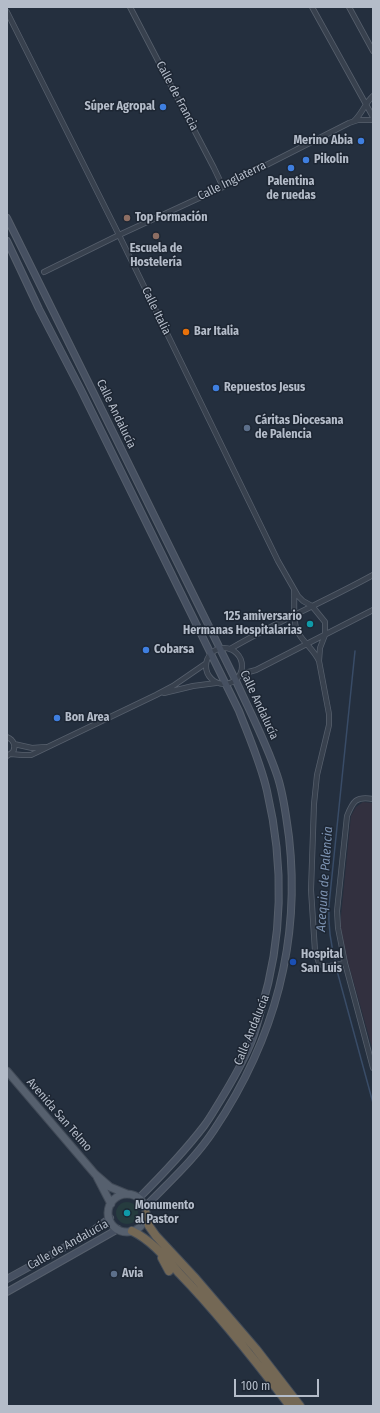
<!DOCTYPE html>
<meta charset="utf-8">
<style>
body{margin:0}
#map{position:relative;width:380px;height:1413px;overflow:hidden;background:#242f3e;font-family:"Fira Sans Condensed",sans-serif}
canvas{display:block}
.frame{position:absolute;inset:0;border:8px solid #b4bcc9;pointer-events:none}
.scale{position:absolute;left:234px;top:1379px;width:85px;height:18px;box-sizing:border-box;border:2px solid #b4bcc9;border-top:0;padding-left:5px;font-size:12px;line-height:14px;white-space:nowrap;color:#b4bcc9;-webkit-text-stroke:3px #1d2633;paint-order:stroke}
</style>
<div id="map">
<canvas width="380" height="1413"></canvas>
<div class="frame"></div>
<div class="scale">100 m</div>
</div>
<script>
const ctx = document.querySelector('canvas').getContext('2d');
ctx.lineJoin = 'round';
function fillPath(path, color) {
  ctx.fillStyle = color;
  ctx.fill(path, 'evenodd');
}
function strokePath(path, color, width, dash) {
  ctx.strokeStyle = color;
  ctx.lineWidth = width;
  ctx.lineCap = dash ? 'butt' : 'round';
  ctx.setLineDash(dash || []);
  ctx.stroke(path);
}
function drawText(font, color, halo, rows, align = 'center') {
  ctx.font = font + ' "Fira Sans Condensed",sans-serif';
  ctx.lineWidth = 3;
  ctx.setLineDash([]);
  ctx.textBaseline = 'middle';
  ctx.strokeStyle = halo;
  ctx.fillStyle = color;
  for (const [text, x, y, turn = 0] of rows) {
    ctx.save();
    ctx.translate(x, y);
    ctx.rotate((+turn || 0) * Math.PI / 180);
    ctx.textAlign = isNaN(turn) ? turn : align;
    if (halo) ctx.strokeText(text, 0, 0);
    ctx.fillText(text, 0, 0);
    ctx.restore();
  }
}
fillPath(new Path2D(`
 M 363,802 L 373,803 L 373,1051 L 346,955 L 340,926 L 351,816 L 356,807 Z`), '#32303f');
fillPath(new Path2D(`
 M116 1213a11 11 0 1 1 22 0a11 11 0 1 1-22 0Z`), '#263c3f');
strokePath(new Path2D(`
 M 336,963 C 330,943 328,926 329,905 L 355,651
 M 336,967 L 373,1103`), '#394c67', 1.5);
const street = new Path2D(`
 M 130,7 L 214,168 L 223,187
 M 312,7 L 373,117
 M 349,7 L 373,51
 M 7,12 L 119,235 L 278,561 L 298,596 L 303,601 L 312,606 L 325,622 L 325,635 L 320,648 L 319,661
 M 354,121 C 362,114 365,103 373,96
 M 44,272 L 119,235 L 223,187 L 349,123 L 358,120 L 373,120
 M 294,590 C 295,603 292,624 299,634 C 305,644 314,650 319,661 L 329,714 L 329,725 L 317,775 L 314,804 L 311,890 L 315,951 L 319,963 L 325,967 L 345,963 L 338,928 L 337,911 L 347,816 C 353,801 356,796 373,799
 M206 666a18 18 0 1 1 36 0a18 18 0 1 1-36 0Z
 M 230,649 C 276,622 326,601 373,575
 M 241,674 L 256,670 L 373,610
 M 164,693 L 193,686 L 216,683
 M 7,737 C 14,740 16,746 13,752 L 7,756
 M 14,744 L 32,748 L 45,747
 M 11,754 L 22,755 L 31,755 L 156,695 L 173,686 L 205,664
 M 345,963 L 373,1068`);
const secondary = new Path2D(`
 M 7,218 L 236,681 C 250,712 266,742 277,775 C 284,795 286,817 289,837 C 301,943 273,1042 214,1130 C 195,1159 169,1182 145,1207
 M 7,241 L 39,309 L 81,390 L 239,711 C 249,737 261,764 267,791 C 284,864 283,938 261,1010 C 258,1021 255,1034 250,1045 C 242,1064 231,1083 220,1101 C 215,1109 210,1118 204,1126 C 184,1152 162,1175 139,1198
 M 7,1279 L 87,1235 L 110,1218
 M 7,1292 L 118,1229`);
const primary = new Path2D(`
 M 7,1071 L 95,1174 L 110,1187 L 127,1194
 M 97,1177 L 111,1204
 M108 1213a19 19 0 1 1 38 0a19 19 0 1 1-38 0Z`);
const highway = new Path2D(`
 M 146,1214 L 149,1226 L 156,1236 L 196,1279 L 256,1349 L 300,1406
 M 132,1231 C 151,1240 165,1257 179,1273 C 219,1314 255,1360 290,1406
 M 162,1258 L 169,1271`);
strokePath(street, '#565f6c', 6);
strokePath(secondary, '#565f6c', 8);
strokePath(primary, '#414a57', 9);
strokePath(highway, '#434c59', 10);
strokePath(street, '#38414e', 4.5);
strokePath(secondary, '#465061', 6);
strokePath(primary, '#56606e', 7);
strokePath(highway, '#746855', 8);
for (const [x, y, r, color] of [
 [163,107,4,"#3f7fe0"],
 [361,141,4,"#3f7fe0"],
 [306,160,4,"#3f7fe0"],
 [291,168,4,"#3f7fe0"],
 [127,218,4,"#8d6e63"],
 [156,236,4,"#8d6e63"],
 [186,332,4,"#e8710a"],
 [216,388,4,"#3f7fe0"],
 [247,428,4,"#5c6f8a"],
 [310,624,4,"#0f9aa8"],
 [146,650,4,"#3f7fe0"],
 [57,718,4,"#3f7fe0"],
 [293,962,4,"#1a4fb4"],
 [127,1213,4,"#0f9aa8"],
 [114,1274,4,"#5c6f8a"]
]) {
  const dot = new Path2D();
  dot.arc(x, y, r, 0, 2 * Math.PI);
  ctx.fillStyle = color;
  ctx.fill(dot);
  strokePath(dot, '#1d2633', 1.5);
}
drawText('12px', '#b4bcc9', '#1d2633', [
 ["Calle de Francia",177,96,62],
 ["Calle Inglaterra",232,181,-26],
 ["Calle Italia",156,311,64],
 ["Calle Andalucía",116,414,64],
 ["Calle Andalucía",259,705,65],
 ["Calle Andalucía",252,1030,-68],
 ["Avenida San Telmo",59,1115,49],
 ["Calle de Andalucía",68,1245,-29]
]);
drawText('bold 12px', '#b4bcc9', '#1d2633', [
 ["Súper Agropal",155,107,"right"],
 ["Merino Abia",353,141,"right"],
 ["Pikolin",314,160],
 ["Palentina",291,182,"center"],
 ["de ruedas",291,196,"center"],
 ["Top Formación",135,218],
 ["Escuela de",156,249,"center"],
 ["Hostelería",156,263,"center"],
 ["Bar Italia",194,332],
 ["Repuestos Jesus",224,388],
 ["Cáritas Diocesana",255,421],
 ["de Palencia",255,435],
 ["125 amiversario",302,617,"right"],
 ["Hermanas Hospitalarias",302,631,"right"],
 ["Cobarsa",154,650],
 ["Bon Area",65,718],
 ["Hospital",301,955],
 ["San Luis",301,969],
 ["Monumento",135,1206],
 ["al Pastor",135,1220],
 ["Avia",122,1274]
], 'left');
drawText('italic 13px', '#7c92b1', '#1d2633', [
 ["Acequia de Palencia",325,879,-86]
]);
</script>
